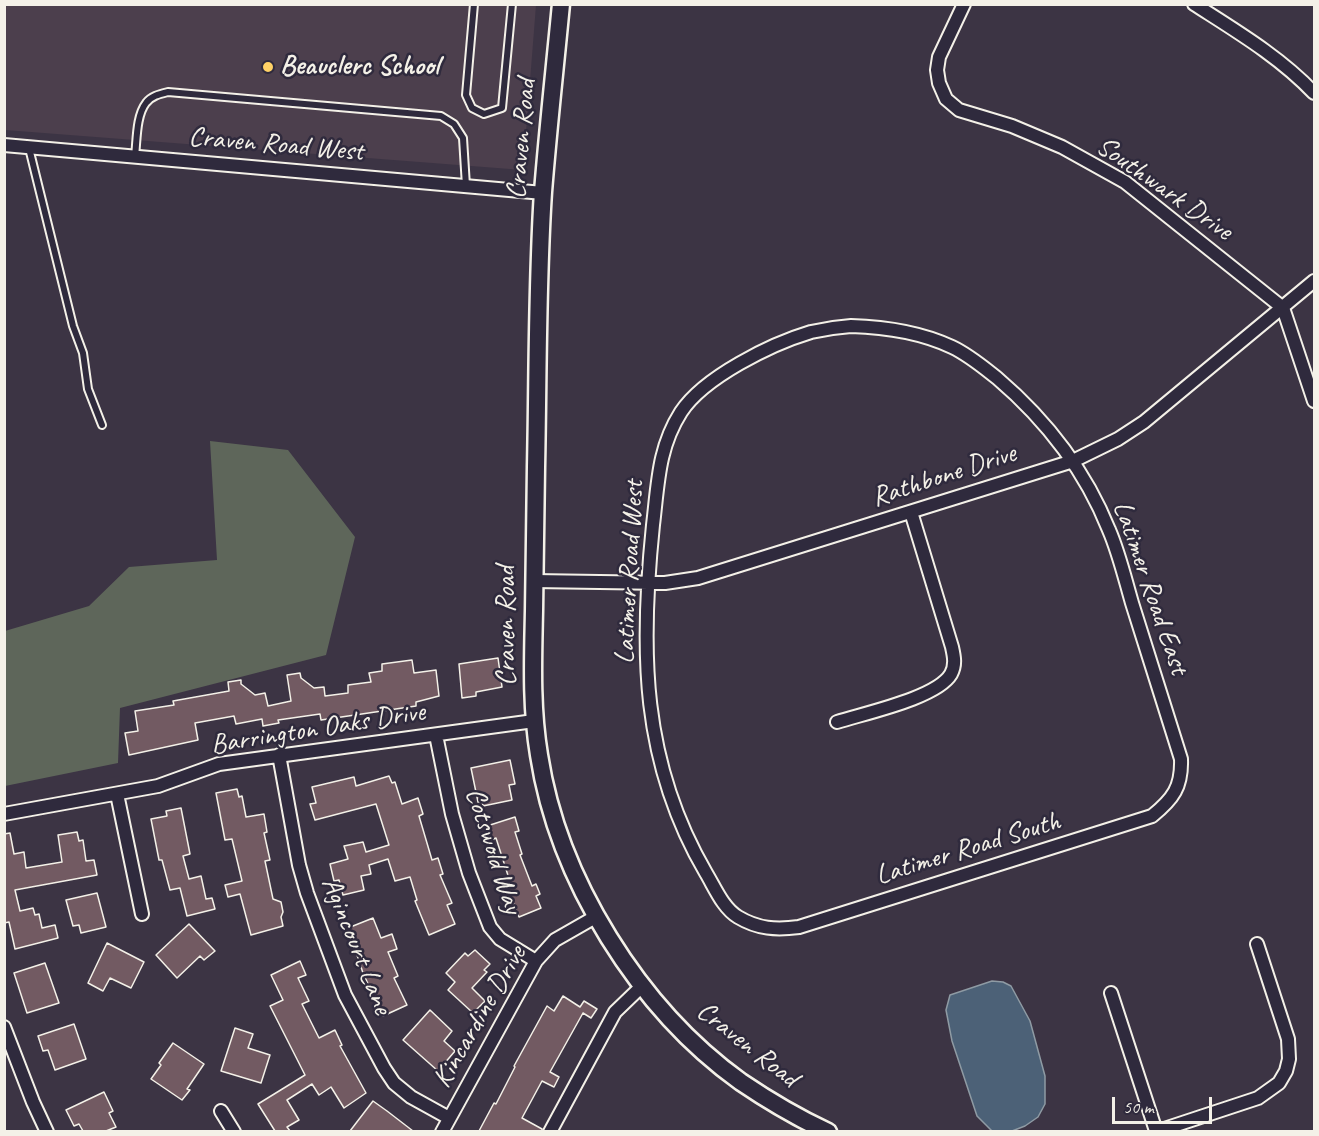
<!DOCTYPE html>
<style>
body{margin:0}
#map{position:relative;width:1319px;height:1136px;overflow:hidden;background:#3c3444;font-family:Caveat,sans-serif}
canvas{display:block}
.frame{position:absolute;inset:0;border:6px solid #f4f1e8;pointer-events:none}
.scale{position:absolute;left:1112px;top:1097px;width:100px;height:27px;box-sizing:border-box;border:3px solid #f4f1e8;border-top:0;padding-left:8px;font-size:18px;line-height:21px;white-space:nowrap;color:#f4f1e8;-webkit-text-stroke:4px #2f2a3d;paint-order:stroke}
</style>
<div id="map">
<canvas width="1319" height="1136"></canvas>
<div class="frame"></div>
<div class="scale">50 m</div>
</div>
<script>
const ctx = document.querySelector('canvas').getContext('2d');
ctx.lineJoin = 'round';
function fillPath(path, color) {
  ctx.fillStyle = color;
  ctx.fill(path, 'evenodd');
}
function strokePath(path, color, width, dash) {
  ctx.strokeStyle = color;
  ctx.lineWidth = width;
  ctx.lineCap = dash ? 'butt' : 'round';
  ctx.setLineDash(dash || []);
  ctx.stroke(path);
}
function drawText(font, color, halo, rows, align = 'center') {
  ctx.font = font + ' Caveat,sans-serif';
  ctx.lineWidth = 5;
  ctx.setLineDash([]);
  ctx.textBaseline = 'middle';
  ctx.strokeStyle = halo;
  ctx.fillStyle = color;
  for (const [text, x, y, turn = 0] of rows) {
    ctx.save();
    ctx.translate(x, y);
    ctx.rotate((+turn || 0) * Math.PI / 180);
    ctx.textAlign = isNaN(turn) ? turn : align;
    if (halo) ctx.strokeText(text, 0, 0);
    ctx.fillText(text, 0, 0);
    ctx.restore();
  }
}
fillPath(new Path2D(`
 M 4,5 L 536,5 L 523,170 L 5,130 Z`), '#4c3f4d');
fillPath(new Path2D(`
 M 210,441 L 288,450 L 355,537 L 326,655 L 120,708 L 118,763 L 5,786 L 5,631 L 89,606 L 129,567 L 217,560 Z`), '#5e665a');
const water = new Path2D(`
 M 992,981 L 1003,982 L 1011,986 L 1030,1021 L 1045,1076 L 1045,1104 L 1038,1117 L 1025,1126 L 1012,1131 L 992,1131 L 977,1116 L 952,1041 L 946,1010 L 950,995 Z`);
fillPath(water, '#4c6177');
strokePath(water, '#8f9ba4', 1.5);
const building = new Path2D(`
 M 498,658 L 502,687 L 476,692 L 476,696 L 462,698 L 459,664 Z
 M 412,660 L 414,673 L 436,670 L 439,696 L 416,702 L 416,706 L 321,720 L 320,714 L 278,720 L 279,723 L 263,726 L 262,719 L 236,724 L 234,716 L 195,723 L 198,740 L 129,755 L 125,733 L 138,731 L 135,711 L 174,705 L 173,701 L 229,691 L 228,682 L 241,680 L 241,684 L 255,695 L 265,693 L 268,706 L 291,701 L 287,675 L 300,673 L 301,678 L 314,688 L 324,687 L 325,696 L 348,693 L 348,685 L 371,682 L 369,673 L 382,671 L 382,664 Z
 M 510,760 L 515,784 L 509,785 L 512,800 L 483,806 L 482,801 L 478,802 L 471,768 Z
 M 389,776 L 392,783 L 395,782 L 402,804 L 418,798 L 423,814 L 419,816 L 432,860 L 438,858 L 443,874 L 440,875 L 452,903 L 447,905 L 455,924 L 429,935 L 415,901 L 417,900 L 410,877 L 395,881 L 388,859 L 369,865 L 371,874 L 361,876 L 364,890 L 343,895 L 339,880 L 334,881 L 330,864 L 348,859 L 344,846 L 363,842 L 366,852 L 389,845 L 376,804 L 315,820 L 310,804 L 316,803 L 312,787 L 354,777 L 356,786 Z
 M 237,789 L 239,797 L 242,796 L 246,817 L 264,814 L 267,832 L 264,833 L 270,860 L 265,861 L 273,899 L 281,902 L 283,912 L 281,917 L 283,926 L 251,935 L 240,894 L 228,897 L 225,885 L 242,881 L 232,839 L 225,840 L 216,793 Z
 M 181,808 L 190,854 L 183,856 L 189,879 L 201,876 L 206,899 L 212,898 L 215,909 L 187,916 L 180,888 L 170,890 L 162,860 L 159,860 L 151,819 L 167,816 L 166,811 Z
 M 515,817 L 519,831 L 515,832 L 522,854 L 520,855 L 532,886 L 536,884 L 540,894 L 536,896 L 541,908 L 519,917 L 508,890 L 512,888 L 496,838 L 491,840 L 487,826 Z
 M 77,832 L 79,841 L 83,840 L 86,861 L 94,860 L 97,875 L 15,890 L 20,911 L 33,908 L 35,915 L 39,914 L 42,928 L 55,925 L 58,938 L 15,949 L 9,922 L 4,923 L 4,834 L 10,833 L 14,854 L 24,852 L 26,868 L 62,862 L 58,835 Z
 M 97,893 L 106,927 L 81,933 L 79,925 L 73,926 L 66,900 Z
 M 373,918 L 381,938 L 392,934 L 397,949 L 388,952 L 398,976 L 394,978 L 407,1005 L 383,1016 L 363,973 L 348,928 Z
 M 189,924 L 215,951 L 204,960 L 200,956 L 177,978 L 156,955 Z
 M 107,943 L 144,962 L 131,988 L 110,978 L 103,991 L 88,983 Z
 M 475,950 L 490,964 L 484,970 L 487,972 L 472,988 L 485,1001 L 473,1013 L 448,990 L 455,982 L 446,973 L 465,953 L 468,956 Z
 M 300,961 L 306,975 L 298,978 L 309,1001 L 302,1004 L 319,1038 L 335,1030 L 342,1045 L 340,1046 L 366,1093 L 344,1108 L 331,1087 L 319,1095 L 312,1084 L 287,1100 L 299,1120 L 287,1127 L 290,1131 L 275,1131 L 258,1104 L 305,1075 L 270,1006 L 283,1000 L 271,975 Z
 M 45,963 L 59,1003 L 27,1013 L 14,973 Z
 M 563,996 L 580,1007 L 584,1001 L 597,1009 L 591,1018 L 583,1013 L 550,1072 L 559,1077 L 554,1087 L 542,1081 L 522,1118 L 542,1129 L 542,1131 L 479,1131 L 494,1103 L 496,1104 L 515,1067 L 514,1066 L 547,1006 L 554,1011 Z
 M 430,1010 L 452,1031 L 444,1041 L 455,1051 L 438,1071 L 403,1040 Z
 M 74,1024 L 86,1059 L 55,1070 L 48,1050 L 43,1051 L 38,1036 Z
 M 235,1028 L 253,1034 L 248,1048 L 270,1055 L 261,1083 L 221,1071 Z
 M 173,1043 L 204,1064 L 187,1089 L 190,1090 L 182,1100 L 151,1079 L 161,1065 L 159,1063 Z
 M 104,1092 L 113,1111 L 109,1113 L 116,1127 L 106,1131 L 83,1131 L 79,1124 L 74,1126 L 66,1110 Z
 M 373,1101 L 387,1111 L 413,1131 L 350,1131 Z`);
fillPath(building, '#725a62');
strokePath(building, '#f4f1e8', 1.5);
const lane = new Path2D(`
 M 474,4 L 466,95 L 472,108 L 484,114 L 502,108 L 512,4
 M 29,148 L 73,326 L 83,353 L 88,389 L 102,425
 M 135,156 C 137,140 136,116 146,103 C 151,96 160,94 168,92 L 441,116 L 454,124 L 463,138 L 466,186`);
const street = new Path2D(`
 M 964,4 L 939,57 L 937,70 L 939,83 L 946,99 L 959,110 L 1012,126 L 1062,147 L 1125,182 L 1283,308 L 1314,401
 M 1194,4 C 1236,31 1280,57 1314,93
 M 4,145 L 543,193
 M 851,326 C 886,327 920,332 952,347 C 969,355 983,367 997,378 C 1045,419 1085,470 1109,530 C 1119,553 1125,579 1132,603 C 1148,655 1165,707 1181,759 C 1182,787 1173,799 1152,816 L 799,927 C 776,930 758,929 738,917 C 723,908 715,888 706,873 C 641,762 640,650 653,525 C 658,484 658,448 681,412 C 704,377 771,344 811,332 C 824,329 837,327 851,326 Z
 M 534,581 L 665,583 L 698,578 L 1073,461 L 1118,439 L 1144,422 L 1314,281
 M 837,722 C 865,713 937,698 951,674 C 956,665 954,656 952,647 L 911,512
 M 436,735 L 452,814 L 469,873 L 490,927 L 500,939 L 536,961
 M 279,755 L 299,865 L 307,893 L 345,995 L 384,1068 L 394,1083 L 411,1097 L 449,1118
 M 117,794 L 142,914
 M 4,814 L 158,786 L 219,764 L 534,721
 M 1111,993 L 1156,1131
 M 4,1027 L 33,1102 L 47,1132
 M 221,1111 L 234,1132
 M 442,1132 L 536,961 L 555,940 L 597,916
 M 550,1132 L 615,1012 L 642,986
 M 1155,1132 L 1258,1098 L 1279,1083 L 1286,1071 L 1289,1059 L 1288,1039 L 1257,944`);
const secondary = new Path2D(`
 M 561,4 C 555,67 548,129 543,192 C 537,283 538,375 536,467 C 535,515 535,563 534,611 C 533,659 531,707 539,755 C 558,879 639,1009 741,1082 C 769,1101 798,1118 828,1132`);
strokePath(lane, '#f4f1e8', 10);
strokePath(street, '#f4f1e8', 16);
strokePath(secondary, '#f4f1e8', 21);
strokePath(lane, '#2f2a3d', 6);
strokePath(street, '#2f2a3d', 12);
strokePath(secondary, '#2f2a3d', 16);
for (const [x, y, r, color] of [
 [268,67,6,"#ffd166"]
]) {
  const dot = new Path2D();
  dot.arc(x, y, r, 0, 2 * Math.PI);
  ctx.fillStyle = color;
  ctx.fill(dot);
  strokePath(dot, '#2f2a3d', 2);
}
drawText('bold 28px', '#f4f1e8', '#2f2a3d', [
 ["Beauclerc School",280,67]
], 'left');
drawText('28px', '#f4f1e8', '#2f2a3d', [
 ["Craven Road",522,139,-85],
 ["Craven Road West",276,145,5],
 ["Southwark Drive",1164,189,35],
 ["Rathbone Drive",944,476,-18],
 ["Latimer Road West",630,572,-87],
 ["Latimer Road East",1150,588,71],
 ["Craven Road",507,626,-90],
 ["Barrington Oaks Drive",318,729,-9],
 ["Latimer Road South",968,849,-17],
 ["Cotswold Way",493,851,72],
 ["Agincourt Lane",356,946,68],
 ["Kincardine Drive",480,1017,-60],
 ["Craven Road",747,1045,38]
]);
</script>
